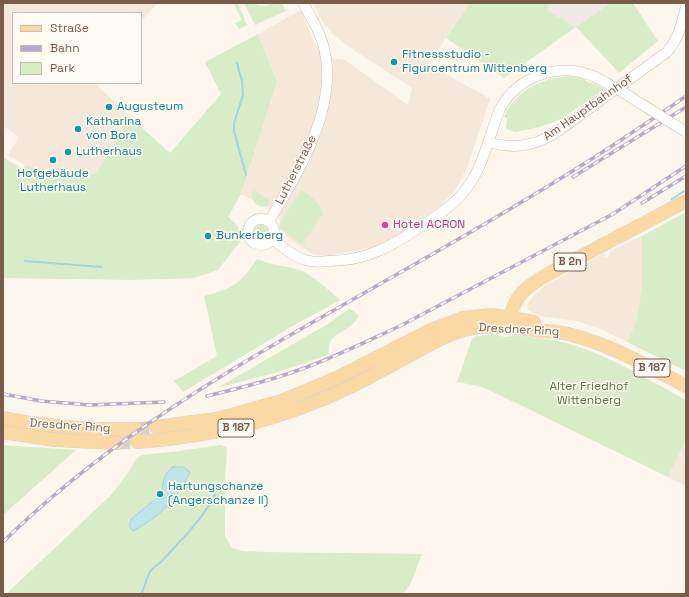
<!DOCTYPE html>
<meta charset="utf-8">
<style>
body{margin:0}
#map{position:relative;width:689px;height:597px;overflow:hidden;background:#fdf6ec;font-family:"Space Grotesk",sans-serif}
canvas{display:block}
.frame{position:absolute;inset:0;border:4px solid #7a5c4d;pointer-events:none}
.legend{position:absolute;left:12px;top:12px;width:130px;height:72px;box-sizing:border-box;background:#fffaf3;border:1px solid #cabbb1;margin:0;padding:5px 7px;list-style:none;font-size:12px;color:#7a5c4d}
.legend li{display:flex;align-items:center;gap:8px;height:20px}
.legend b{width:20px;border:1px solid #cabbb1}
</style>
<div id="map">
<canvas width="689" height="597"></canvas>
<div class="frame"></div>
<ul class="legend">
<li><b style="height:5px;background:#fbd9a5"></b>Straße</li>
<li><b style="height:5px;background:#b9a8c9"></b>Bahn</li>
<li><b style="height:11px;background:#d8ecc9"></b>Park</li>
</ul>
</div>
<script>
const ctx = document.querySelector('canvas').getContext('2d');
ctx.lineJoin = 'round';
function fillPath(path, color) {
  ctx.fillStyle = color;
  ctx.fill(path, 'evenodd');
}
function strokePath(path, color, width, dash) {
  ctx.strokeStyle = color;
  ctx.lineWidth = width;
  ctx.lineCap = dash ? 'butt' : 'round';
  ctx.setLineDash(dash || []);
  ctx.stroke(path);
}
function drawText(font, color, halo, rows, align = 'center') {
  ctx.font = font + ' "Space Grotesk",sans-serif';
  ctx.lineWidth = 3;
  ctx.setLineDash([]);
  ctx.textBaseline = 'middle';
  ctx.strokeStyle = halo;
  ctx.fillStyle = color;
  for (const [text, x, y, turn = 0] of rows) {
    ctx.save();
    ctx.translate(x, y);
    ctx.rotate((+turn || 0) * Math.PI / 180);
    ctx.textAlign = isNaN(turn) ? turn : align;
    if (halo) ctx.strokeText(text, 0, 0);
    ctx.fillText(text, 0, 0);
    ctx.restore();
  }
}
fillPath(new Path2D(`
 M 3,3 L 158,3 L 141,21 L 141,13 L 13,13 L 13,83 L 97,83 L 97,85 L 130,117 L 96,173 L 92,175 L 87,176 L 37,169 L 25,165 L 8,155 L 19,137 L 3,126 Z
 M 313,3 L 470,3 L 428,64 L 490,99 L 467,168 L 454,192 L 434,212 L 385,245 L 330,256 L 315,255 L 301,247 L 286,236 L 278,216 L 269,209 L 241,194 L 277,82 L 258,34 L 301,10 L 315,44 L 335,59 L 345,60 L 408,105 L 412,88 L 352,49 L 335,36 L 324,24 Z
 M 642,236 L 642,288 L 636,322 L 627,342 L 601,329 L 576,321 L 540,316 L 528,310 L 527,305 L 530,300 L 544,286 L 605,253 L 605,258 L 609,256 L 610,251 Z
 M 686,440 L 686,486 L 668,477 Z`), '#f5e8da');
fillPath(new Path2D(`
 M 549,3 L 610,3 L 576,27 L 548,11 Z`), '#efe9e4');
fillPath(new Path2D(`
 M 233,3 L 238,3 L 247,25 L 239,29 L 235,23 L 242,20 Z
 M 244,3 L 252,3 L 260,6 L 266,6 L 271,3 L 282,3 L 285,10 L 290,9 L 255,25 Z
 M 470,3 L 549,3 L 548,11 L 576,27 L 610,3 L 633,3 L 658,41 L 619,73 L 576,27 L 504,78 L 446,38 Z
 M 258,34 L 277,82 L 241,194 L 228,217 L 238,226 L 240,242 L 218,270 L 194,278 L 134,280 L 3,278 L 3,157 L 23,169 L 25,165 L 37,169 L 87,176 L 96,173 L 130,117 L 170,153 L 221,94 L 205,62 Z
 M 569,76 L 584,79 L 586,81 L 603,88 L 602,91 L 560,120 L 539,127 L 516,132 L 511,131 L 506,128 L 507,118 L 504,117 C 517,89 540,79 569,76 Z
 M 253,190 L 270,200 L 267,206 C 255,208 251,202 253,190 Z
 M 301,190 C 312,197 319,201 323,214 L 303,243 L 306,245 L 305,246 L 279,228 L 279,224 Z
 M 686,212 L 686,371 L 627,342 L 636,322 L 642,288 L 642,236 Z
 M254 232a7 7 0 1 1 14 0a7 7 0 1 1-14 0Z
 M 257,259 C 271,265 286,266 300,270 C 309,273 333,293 340,300 L 291,327 L 183,392 L 174,381 L 217,356 L 204,296 C 234,288 240,284 257,259 Z
 M 350,308 L 359,316 C 349,335 325,331 329,354 C 292,369 255,378 217,388 L 328,324 Z
 M 495,334 C 500,337 509,338 513,335 C 533,337 552,339 570,344 C 610,356 649,380 686,400 L 686,440 L 668,477 L 489,390 L 478,386 L 457,382 L 472,339 L 477,336 Z
 M 3,445 L 76,450 L 3,515 Z
 M 220,445 L 226,447 L 227,452 L 225,479 L 225,536 L 232,548 L 244,551 L 265,552 L 422,554 L 411,583 L 403,594 L 6,594 L 111,495 L 128,473 L 135,460 L 141,455 L 179,451 Z`), '#d8ecc9');
const water = new Path2D(`
 M 173,467 L 184,467 L 190,472 C 176,500 161,516 133,531 L 129,526 L 132,518 L 162,494 C 163,482 163,474 173,467 Z`);
fillPath(water, '#bfe3e8');
strokePath(water, '#a5d3da', 1);
strokePath(new Path2D(`
 M 237,63 L 242,81 L 243,95 L 234,123 L 234,131 L 246,175
 M 672,199 L 686,190
 M 25,261 L 102,267
 M 141,594 C 146,586 146,576 152,569 C 155,566 159,564 162,561 C 181,540 202,520 215,495`), '#a5d3da', 2);
strokePath(new Path2D(`
 M 136,429 L 156,427
 M 117,443 L 137,442`), '#dcd0c4', 13, [13, 6]);
const minor = new Path2D(`
 M 488,142 C 513,149 531,147 554,134 L 667,52 C 679,39 681,24 686,7
 M248 232a13 13 0 1 1 26 0a13 13 0 1 1-26 0Z
 M 269,221 C 297,175 337,110 325,53 C 322,35 312,19 303,3
 M 272,239 C 282,246 293,257 305,260 C 313,262 322,262 329,261 C 369,261 395,244 426,223 C 443,212 460,200 471,182 C 485,160 490,133 500,109 C 518,76 558,62 593,76`);
const major = new Path2D(`
 M 508,325 C 514,295 524,288 550,273 L 686,201
 M 3,418 C 47,427 91,430 136,429
 M 156,427 L 217,419 L 282,401 L 339,377 L 431,330 L 463,318 L 492,315 L 534,322
 M 3,432 L 55,440 L 117,443
 M 137,442 C 212,437 284,419 352,386 C 374,375 395,363 416,352 C 436,341 457,329 480,327 C 498,325 517,328 535,330 C 545,332 558,331 568,334 C 610,344 647,366 686,386`);
strokePath(minor, '#d1beb0', 11);
strokePath(major, '#dad1cd', 14);
strokePath(minor, '#fff', 10);
strokePath(major, '#fbd9a5', 13);
const rail = new Path2D(`
 M 573,177 L 686,107
 M 642,203 L 686,176
 M 3,394 L 41,401 L 90,405 L 164,402
 M 207,396 C 236,389 265,382 293,372 C 330,360 365,342 400,326 L 613,214 L 686,166
 M 3,542 C 92,454 198,388 306,326 C 411,266 517,208 618,142 C 640,127 664,112 686,96`);
strokePath(rail, '#b9a8c9', 3.5);
strokePath(rail, '#fffaf3', 2, [6]);
const minorBridge = new Path2D(`
 M 593,76 L 616,88 L 686,132`);
strokePath(minorBridge, '#d1beb0', 11, []);
strokePath(minorBridge, '#fff', 10);
for (const [x, y, r, color] of [
 [394,62,4,"#0f9aa8"],
 [109,107,4,"#0f9aa8"],
 [78,129,4,"#0f9aa8"],
 [68,152,4,"#0f9aa8"],
 [53,160,4,"#0f9aa8"],
 [385,225,4,"#d1479c"],
 [208,236,4,"#0f9aa8"],
 [160,494,4,"#0f9aa8"]
]) {
  const dot = new Path2D();
  dot.arc(x, y, r, 0, 2 * Math.PI);
  ctx.fillStyle = color;
  ctx.fill(dot);
  strokePath(dot, '#fffaf3', 1.5);
}
for (const [x, y, w] of [
 [570,262,32],
 [652,368,36],
 [236,428,36]
]) {
  const box = new Path2D();
  box.roundRect(x - w / 2, y - 9, w, 18, 3);
  ctx.fillStyle = '#fffaf3';
  ctx.fill(box);
  strokePath(box, '#7a5c4d', 1);
}
drawText('bold 11px', '#7a5c4d', null, [
 ["B 2n",570,262],
 ["B 187",652,368],
 ["B 187",236,428]
]);
drawText('12px', '#0d838f', '#fffaf3', [
 ["Fitnessstudio -",402,55],
 ["Figurcentrum Wittenberg",402,69],
 ["Augusteum",117,107],
 ["Katharina",86,122],
 ["von Bora",86,136],
 ["Lutherhaus",76,152],
 ["Hofgebäude",53,174,"center"],
 ["Lutherhaus",53,188,"center"],
 ["Bunkerberg",216,236],
 ["Hartungschanze",168,487],
 ["(Angerschanze II)",168,501]
], 'left');
drawText('12px', '#7a5c4d', '#fffaf3', [
 ["Am Hauptbahnhof",588,108,-35],
 ["Lutherstraße",296,170,-63],
 ["Dresdner Ring",519,330,3],
 ["Dresdner Ring",70,426,4]
]);
drawText('12px', '#b23c85', '#fffaf3', [
 ["Hotel ACRON",393,225]
], 'left');
drawText('12px', '#537a41', '#fffaf3', [
 ["Alter Friedhof",589,387],
 ["Wittenberg",589,401]
]);
</script>
